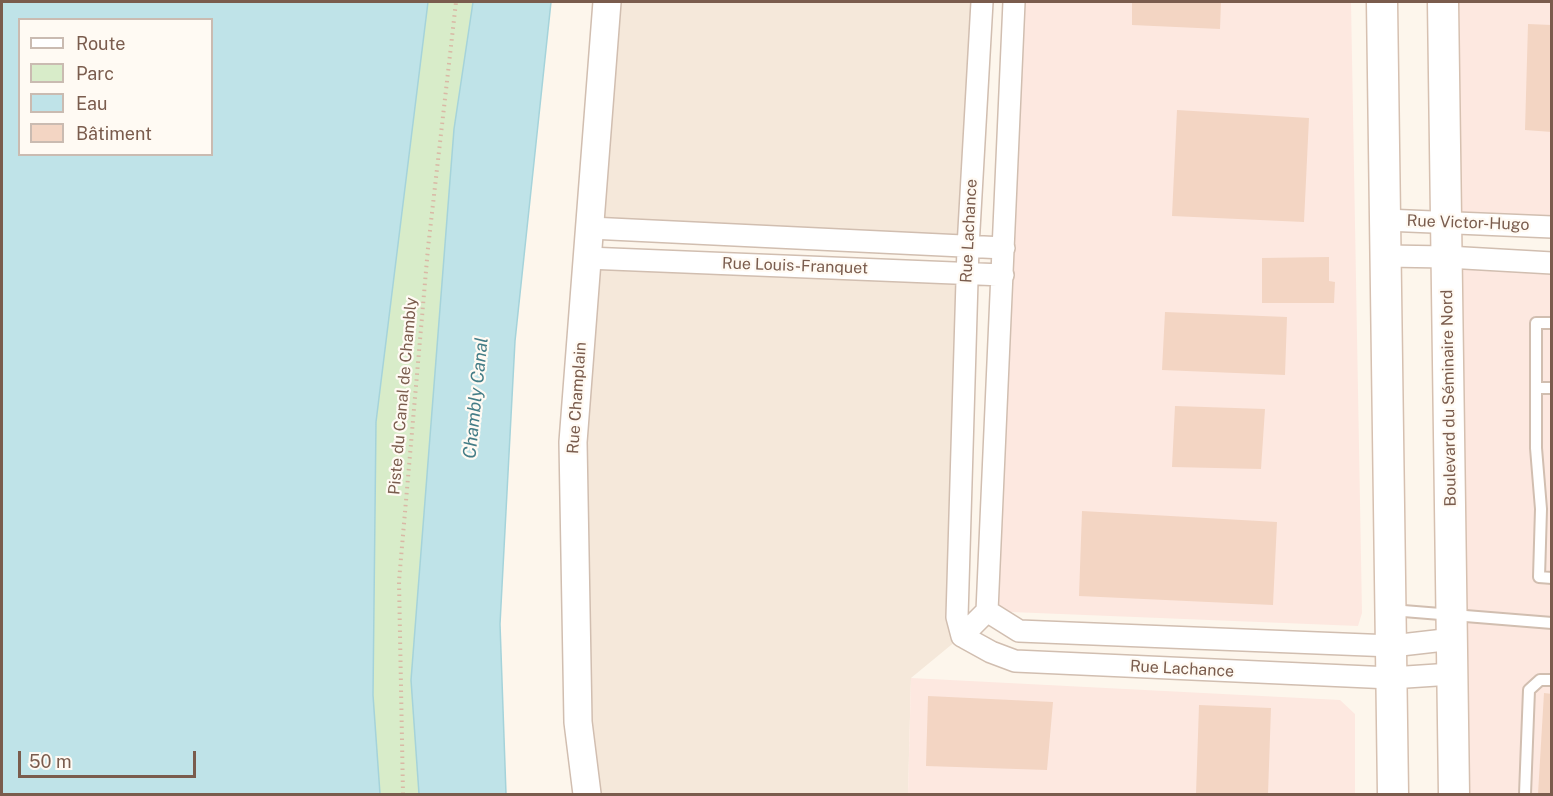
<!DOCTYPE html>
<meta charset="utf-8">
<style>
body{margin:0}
#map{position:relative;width:1553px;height:796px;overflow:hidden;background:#fdf6ec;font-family:"Public Sans",sans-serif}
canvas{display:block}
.frame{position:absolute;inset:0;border:3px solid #7a5c4d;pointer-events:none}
.legend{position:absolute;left:18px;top:18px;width:195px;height:138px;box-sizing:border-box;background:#fffaf3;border:2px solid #cabbb1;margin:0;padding:8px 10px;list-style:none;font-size:18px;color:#7a5c4d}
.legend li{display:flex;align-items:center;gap:12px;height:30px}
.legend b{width:30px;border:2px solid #cabbb1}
.scale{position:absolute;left:18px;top:751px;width:178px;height:27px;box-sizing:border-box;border:3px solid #7a5c4d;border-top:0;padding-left:8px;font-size:18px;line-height:21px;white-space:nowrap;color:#7a5c4d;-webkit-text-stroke:4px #fffaf3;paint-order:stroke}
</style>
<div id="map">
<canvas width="1553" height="796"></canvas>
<div class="frame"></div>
<ul class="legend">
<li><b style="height:8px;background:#fff"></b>Route</li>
<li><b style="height:16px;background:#d8ecc9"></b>Parc</li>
<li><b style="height:16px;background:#bfe3e8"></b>Eau</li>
<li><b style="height:16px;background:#f3d5c3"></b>Bâtiment</li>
</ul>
<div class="scale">50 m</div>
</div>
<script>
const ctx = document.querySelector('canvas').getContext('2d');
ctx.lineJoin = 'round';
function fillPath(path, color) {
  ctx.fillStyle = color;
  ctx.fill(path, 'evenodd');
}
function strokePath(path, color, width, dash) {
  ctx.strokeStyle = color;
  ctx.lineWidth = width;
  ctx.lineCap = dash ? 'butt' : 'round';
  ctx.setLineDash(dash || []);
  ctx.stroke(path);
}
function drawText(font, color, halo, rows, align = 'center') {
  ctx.font = font + ' "Public Sans",sans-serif';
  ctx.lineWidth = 4.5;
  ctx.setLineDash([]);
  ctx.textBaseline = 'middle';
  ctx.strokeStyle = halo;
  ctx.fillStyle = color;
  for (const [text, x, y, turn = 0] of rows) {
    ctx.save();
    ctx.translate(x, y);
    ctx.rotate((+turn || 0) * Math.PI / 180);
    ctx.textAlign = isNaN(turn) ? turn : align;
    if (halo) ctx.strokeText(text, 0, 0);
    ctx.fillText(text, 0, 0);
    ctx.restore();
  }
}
fillPath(new Path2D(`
 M 608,2 L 981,2 L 968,247 L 590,228 Z
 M 587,258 L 967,273 L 962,636 L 911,678 L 908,794 L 587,794 L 578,722 Z`), '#f5e8da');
fillPath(new Path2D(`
 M 1017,2 L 1351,2 L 1362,613 L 1358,626 L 1011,612 L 990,602 Z
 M 1443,2 L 1551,2 L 1551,227 L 1446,221 Z
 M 1447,257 L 1551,263 L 1551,794 L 1455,794 Z
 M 911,678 L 1340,700 L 1355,714 L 1355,794 L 908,794 Z`), '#fde8e0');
fillPath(new Path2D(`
 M 428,2 L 473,2 L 454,129 L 411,680 L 419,794 L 380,794 L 373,695 L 376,422 Z`), '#d8ecc9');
const water = new Path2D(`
 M 2,2 L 428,2 L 376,422 L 373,695 L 380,794 L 2,794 ZM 20,20 L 212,20 L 212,154 L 20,154 Z
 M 473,2 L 551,2 L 515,341 L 500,624 L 506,794 L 419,794 L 411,680 L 454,129 Z`);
fillPath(water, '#bfe3e8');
strokePath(water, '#a5d3da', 1.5);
fillPath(new Path2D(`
 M 1132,2 L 1221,2 L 1220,29 L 1132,25 Z
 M 1528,24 L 1552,25 L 1552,132 L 1525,130 Z
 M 1177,110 L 1309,118 L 1304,222 L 1172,216 Z
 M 1329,257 L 1329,281 L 1335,282 L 1334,303 L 1262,303 L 1262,258 Z
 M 1165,312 L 1287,317 L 1285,375 L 1162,370 Z
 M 1175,406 L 1265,409 L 1261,469 L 1172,467 Z
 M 1082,511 L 1277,522 L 1273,605 L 1079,596 Z
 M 1544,693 L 1552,694 L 1552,794 L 1538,794 Z
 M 928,696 L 1053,702 L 1047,770 L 926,766 Z
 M 1199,705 L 1271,708 L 1268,794 L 1196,794 Z`), '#f3d5c3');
const service = new Path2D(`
 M 1552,323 L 1536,323 L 1536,448 L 1541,509 L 1539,577 L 1552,578
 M 1536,388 L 1552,388
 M 1391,610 L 1552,623
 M 1525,794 L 1529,690 L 1540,680 L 1552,680`);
const minor = new Path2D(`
 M 982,2 L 968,247 L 957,617 L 962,636 L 991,652 L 1015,661 L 1391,678 L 1452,674
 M 1385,220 L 1552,227
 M 590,228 L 1004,248
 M 1386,256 L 1447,257 L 1552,263
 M 587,258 L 1003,275
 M 987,611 L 1019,631 L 1392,646 L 1453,639
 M 962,636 L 987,611 L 1014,2`);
const tertiary = new Path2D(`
 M 587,794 L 578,722 L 573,442 L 607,2`);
const secondary = new Path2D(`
 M 1382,2 L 1393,794
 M 1443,2 L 1454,794`);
strokePath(service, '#d1beb0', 14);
strokePath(minor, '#d1beb0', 24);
strokePath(tertiary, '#d1beb0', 30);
strokePath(secondary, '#d6c0b0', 33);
strokePath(new Path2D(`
 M 403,794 L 399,581 L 428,248 L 456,2`), '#d9b8a5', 4, [1.5, 4.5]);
strokePath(service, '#fff', 10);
strokePath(minor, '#fff', 21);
strokePath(tertiary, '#fff', 27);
strokePath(secondary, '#fff', 30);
drawText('16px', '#7a5c4d', '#fffaf3', [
 ["Rue Victor-Hugo",1468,223,2],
 ["Rue Lachance",969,231,-87],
 ["Rue Louis-Franquet",795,266,2],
 ["Piste du Canal de Chambly",403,396,-85],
 ["Rue Champlain",577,398,-86],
 ["Boulevard du Séminaire Nord",1449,398,-91],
 ["Rue Lachance",1182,669,3]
]);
drawText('italic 18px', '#437c86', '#fffaf3', [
 ["Chambly Canal",476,398,-84]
]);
</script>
